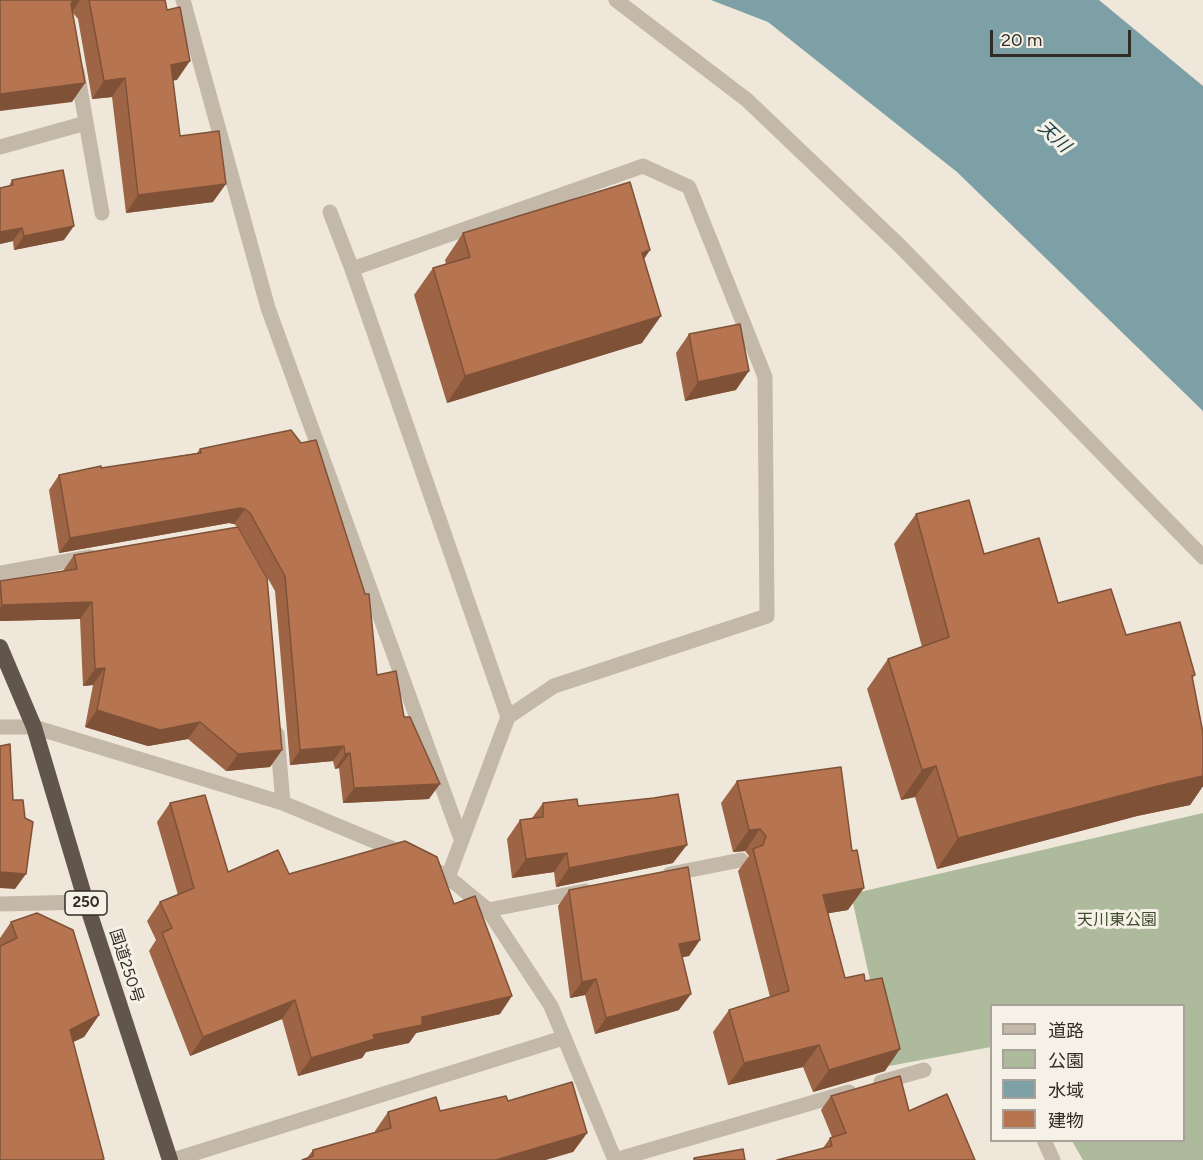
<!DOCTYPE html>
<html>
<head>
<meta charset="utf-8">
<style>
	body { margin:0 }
	#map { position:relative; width:1203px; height:1160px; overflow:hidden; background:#eee7da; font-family:Figtree,"Noto Sans JP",sans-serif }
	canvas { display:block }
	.legend { position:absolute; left:990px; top:1004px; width:195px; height:138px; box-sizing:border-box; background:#f6f1e6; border:2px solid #a8a29a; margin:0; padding:8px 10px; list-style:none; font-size:18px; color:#322c27 }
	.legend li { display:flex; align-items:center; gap:12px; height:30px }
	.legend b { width:30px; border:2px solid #a8a29a }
	.scale { position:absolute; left:990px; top:30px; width:141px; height:27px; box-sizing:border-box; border:3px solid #322c27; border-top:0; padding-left:8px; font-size:18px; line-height:21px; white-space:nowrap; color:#322c27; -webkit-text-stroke:4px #f6f1e6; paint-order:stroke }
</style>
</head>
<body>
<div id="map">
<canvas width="1203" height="1160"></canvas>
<ul class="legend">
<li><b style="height:8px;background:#c4b8a8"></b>道路</li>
<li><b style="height:16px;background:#adbb9c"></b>公園</li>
<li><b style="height:16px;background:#7da0a7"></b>水域</li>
<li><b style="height:16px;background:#b67550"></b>建物</li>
</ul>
<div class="scale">20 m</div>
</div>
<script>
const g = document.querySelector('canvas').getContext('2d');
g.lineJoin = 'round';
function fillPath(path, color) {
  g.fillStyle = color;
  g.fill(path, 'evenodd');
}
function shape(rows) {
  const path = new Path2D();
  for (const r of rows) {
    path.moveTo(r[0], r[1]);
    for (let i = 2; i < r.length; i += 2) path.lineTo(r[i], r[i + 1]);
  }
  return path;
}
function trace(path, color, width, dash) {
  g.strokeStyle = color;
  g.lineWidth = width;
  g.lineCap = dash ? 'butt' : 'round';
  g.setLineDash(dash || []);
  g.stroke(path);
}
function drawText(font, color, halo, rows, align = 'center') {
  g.font = font + ' Figtree,"Noto Sans JP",sans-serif';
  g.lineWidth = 6;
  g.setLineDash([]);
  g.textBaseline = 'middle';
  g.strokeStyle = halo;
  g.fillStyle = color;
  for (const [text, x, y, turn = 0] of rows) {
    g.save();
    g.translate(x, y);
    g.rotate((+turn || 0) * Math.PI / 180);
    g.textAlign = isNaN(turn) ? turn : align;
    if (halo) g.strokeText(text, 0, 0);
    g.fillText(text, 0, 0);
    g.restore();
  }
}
fillPath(shape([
	[1203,813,1203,1160,1083,1160,1072,1141,1184,1140,1184,1006,992,1006,991,1047,889,1066,851,894]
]), '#adbb9c');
fillPath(shape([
	[711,0,1099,0,1203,86,1203,411,957,172,768,22]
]), '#7da0a7');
trace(shape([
	[330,212,352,269,508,717,448,877],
	[352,269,643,166,689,187,765,377,767,616,554,686,508,717]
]), '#c4b8a8', 15);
trace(shape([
	[183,0,268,308,461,839],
	[616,0,747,100,900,246,1203,557],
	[77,71,102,213],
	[0,147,86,123],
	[0,573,90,557],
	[0,727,34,727,283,803,403,853],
	[277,734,283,803],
	[427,866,448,877,488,910,551,1006,615,1160],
	[670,874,741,860],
	[0,904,86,902],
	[488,910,585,891],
	[881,1082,924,1070],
	[1044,1140,1053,1160],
	[173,1160,563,1038],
	[615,1160,849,1092]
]), '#c4b8a8', 15);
trace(shape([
	[0,647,34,727,86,902,170,1160]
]), '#62564c', 16);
fillPath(shape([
	[0,0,165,0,177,80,173,80,180,136,213,202,126,213,112,97,92,99,78,19,73,13,72,102],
	[12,180,64,240,14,250,13,241,0,244,0,188,9,186],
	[463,233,650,250,644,259,642,343,447,403,414,295,433,268,446,264,445,260],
	[689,334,736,390,685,401,676,353],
	[200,449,377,675,404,717,429,799,343,803,339,768,335,769,333,761,290,765,275,591,239,528,234,524,229,523,59,553,49,490,59,475,197,453],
	[916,514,984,554,1058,603,1126,635,1195,675,1192,679,1203,733,1203,786,1190,805,1137,816,937,869,915,797,901,800,867,689,888,659,922,647,894,544],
	[74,555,282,750,270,767,226,771,188,739,148,746,85,727,93,685,83,686,80,619,0,621,0,582,63,571],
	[737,781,848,910,828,913,845,978,885,1071,813,1092,803,1067,728,1085,713,1032,729,1010,770,997,738,871,749,856,745,851,733,852,721,803],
	[170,803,228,872,289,874,454,904,500,1014,416,1033,409,1043,366,1052,362,1058,298,1076,282,1019,190,1056,149,951,156,940,147,921,160,902,178,895,157,822],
	[543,803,578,806,673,863,556,887,554,872,512,878,507,839,520,820,532,818],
	[569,890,700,940,689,956,682,957,679,1010,595,1034,585,995,570,998,558,906],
	[11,922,99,1015,84,1037,73,1042,0,1160,0,938],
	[831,1096,909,1111,975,1160,823,1148,830,1138,832,1137,821,1110],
	[508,1101,587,1133,573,1152,307,1158,313,1150,375,1132,375,1131,388,1112,440,1111]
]), '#9d6545');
fillPath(shape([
	[71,0,80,0,72,12,62,13],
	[190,61,177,80,159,83,171,65],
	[125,78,112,97,92,99,104,81],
	[85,83,72,102,0,111,0,94],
	[226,184,213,202,126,213,138,195],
	[74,226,64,240,14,250,24,236],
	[22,228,13,241,0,244,0,232],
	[650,250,631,277,642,253],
	[661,316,642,343,447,403,465,376],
	[749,371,736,390,685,401,698,382],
	[240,508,245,509,234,524,229,523,59,553,70,538],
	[92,602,80,619,0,621,0,608,2,605],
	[105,668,93,685,83,686,95,669],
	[97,710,200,722,188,739,148,746,85,727],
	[344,746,333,761,290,765,300,750],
	[282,750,270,767,226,771,238,754],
	[350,753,339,768,335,769,345,754],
	[936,766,915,797,901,800,922,770],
	[1203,776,1203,786,1190,805,1137,816,937,869,958,838,1158,786],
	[440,784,429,799,343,803,354,788],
	[760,829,745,851,733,852,749,830],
	[687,845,673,863,556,887,569,868],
	[567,853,554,872,512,878,526,859],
	[0,872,26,874,15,889,0,888],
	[864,888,848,910,807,917,823,895],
	[700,940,689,956,667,960,679,944],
	[596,979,585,995,570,998,582,982],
	[691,994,679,1010,595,1034,606,1018],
	[512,996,500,1014,416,1033,409,1043,366,1052,362,1058,298,1076,311,1058,373,1035,422,1017],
	[295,1000,282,1019,190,1056,203,1037],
	[99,1015,84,1037,54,1051,70,1030],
	[819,1045,803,1067,728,1085,744,1063],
	[900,1049,885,1071,813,1092,829,1070],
	[587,1133,573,1152,546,1160,496,1160]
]), '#7f5238');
const building = shape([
	[0,0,73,0,71,4,85,83,0,94,0,0],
	[89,0,165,0,167,10,180,7,190,61,171,65,180,136,219,131,226,184,138,195,125,78,104,81,89,0],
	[63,170,74,226,24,236,22,228,0,232,0,188,13,185,12,180,63,170],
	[630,182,650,250,642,253,661,316,465,376,433,268,470,257,463,233,630,182],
	[740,324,749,371,698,382,689,334,740,324],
	[291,430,301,443,316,440,365,594,369,594,377,675,396,671,404,717,410,717,440,784,354,788,350,753,345,754,344,746,300,750,285,576,250,513,245,509,240,508,70,538,59,475,101,466,101,468,201,453,200,449,291,430],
	[969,500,984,554,1039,538,1058,603,1111,589,1126,635,1180,622,1195,675,1192,676,1203,733,1203,776,1158,786,958,838,936,766,922,770,888,659,949,637,916,514,969,500],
	[238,527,267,578,282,750,238,754,200,722,160,730,97,710,105,668,95,669,92,602,2,605,0,581,77,569,74,555,238,527],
	[10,744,13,800,23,800,25,818,33,822,26,874,0,872,0,746,10,744],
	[841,767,852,851,857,850,864,888,823,895,845,978,864,974,865,981,882,978,900,1049,829,1070,819,1045,744,1063,729,1010,789,991,753,849,763,845,766,836,760,829,749,830,737,781,841,767],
	[678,794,687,845,569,868,567,853,526,859,520,820,543,817,543,803,577,799,578,806,654,798,678,794],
	[205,795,228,872,278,850,289,874,405,841,437,857,454,904,475,896,512,996,422,1017,422,1025,373,1035,375,1039,311,1058,295,1000,203,1037,162,933,172,928,160,902,194,888,170,803,205,795],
	[688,867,700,940,679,944,691,994,606,1018,596,979,582,982,569,890,688,867],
	[37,913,73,930,99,1015,70,1030,104,1159,100,1160,0,1160,0,946,17,938,11,922,37,913],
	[900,1076,909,1111,947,1094,975,1160,777,1160,832,1146,830,1138,846,1133,831,1096,900,1076],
	[572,1082,587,1133,496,1160,302,1160,313,1156,313,1150,391,1128,388,1112,436,1097,440,1111,506,1096,508,1101,572,1082],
	[743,1149,745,1160,694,1160,694,1158,743,1149]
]);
fillPath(building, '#b67550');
trace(building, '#7f5238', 1.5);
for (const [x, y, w] of [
	[86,903,42]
]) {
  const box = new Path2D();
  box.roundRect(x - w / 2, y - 12, w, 24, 4.5);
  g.fillStyle = '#f6f1e6';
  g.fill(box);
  trace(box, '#322c27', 1.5);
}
drawText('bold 15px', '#322c27', null, [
	["250",86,903]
]);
drawText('16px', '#3e4d2e', '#f6f1e6', [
	["天川東公園",1117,920]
]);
drawText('16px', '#322c27', '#f6f1e6', [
	["国道250号",126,966,72]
]);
drawText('italic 18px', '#22464e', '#f6f1e6', [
	["天川",1054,137,43]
]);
</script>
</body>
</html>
